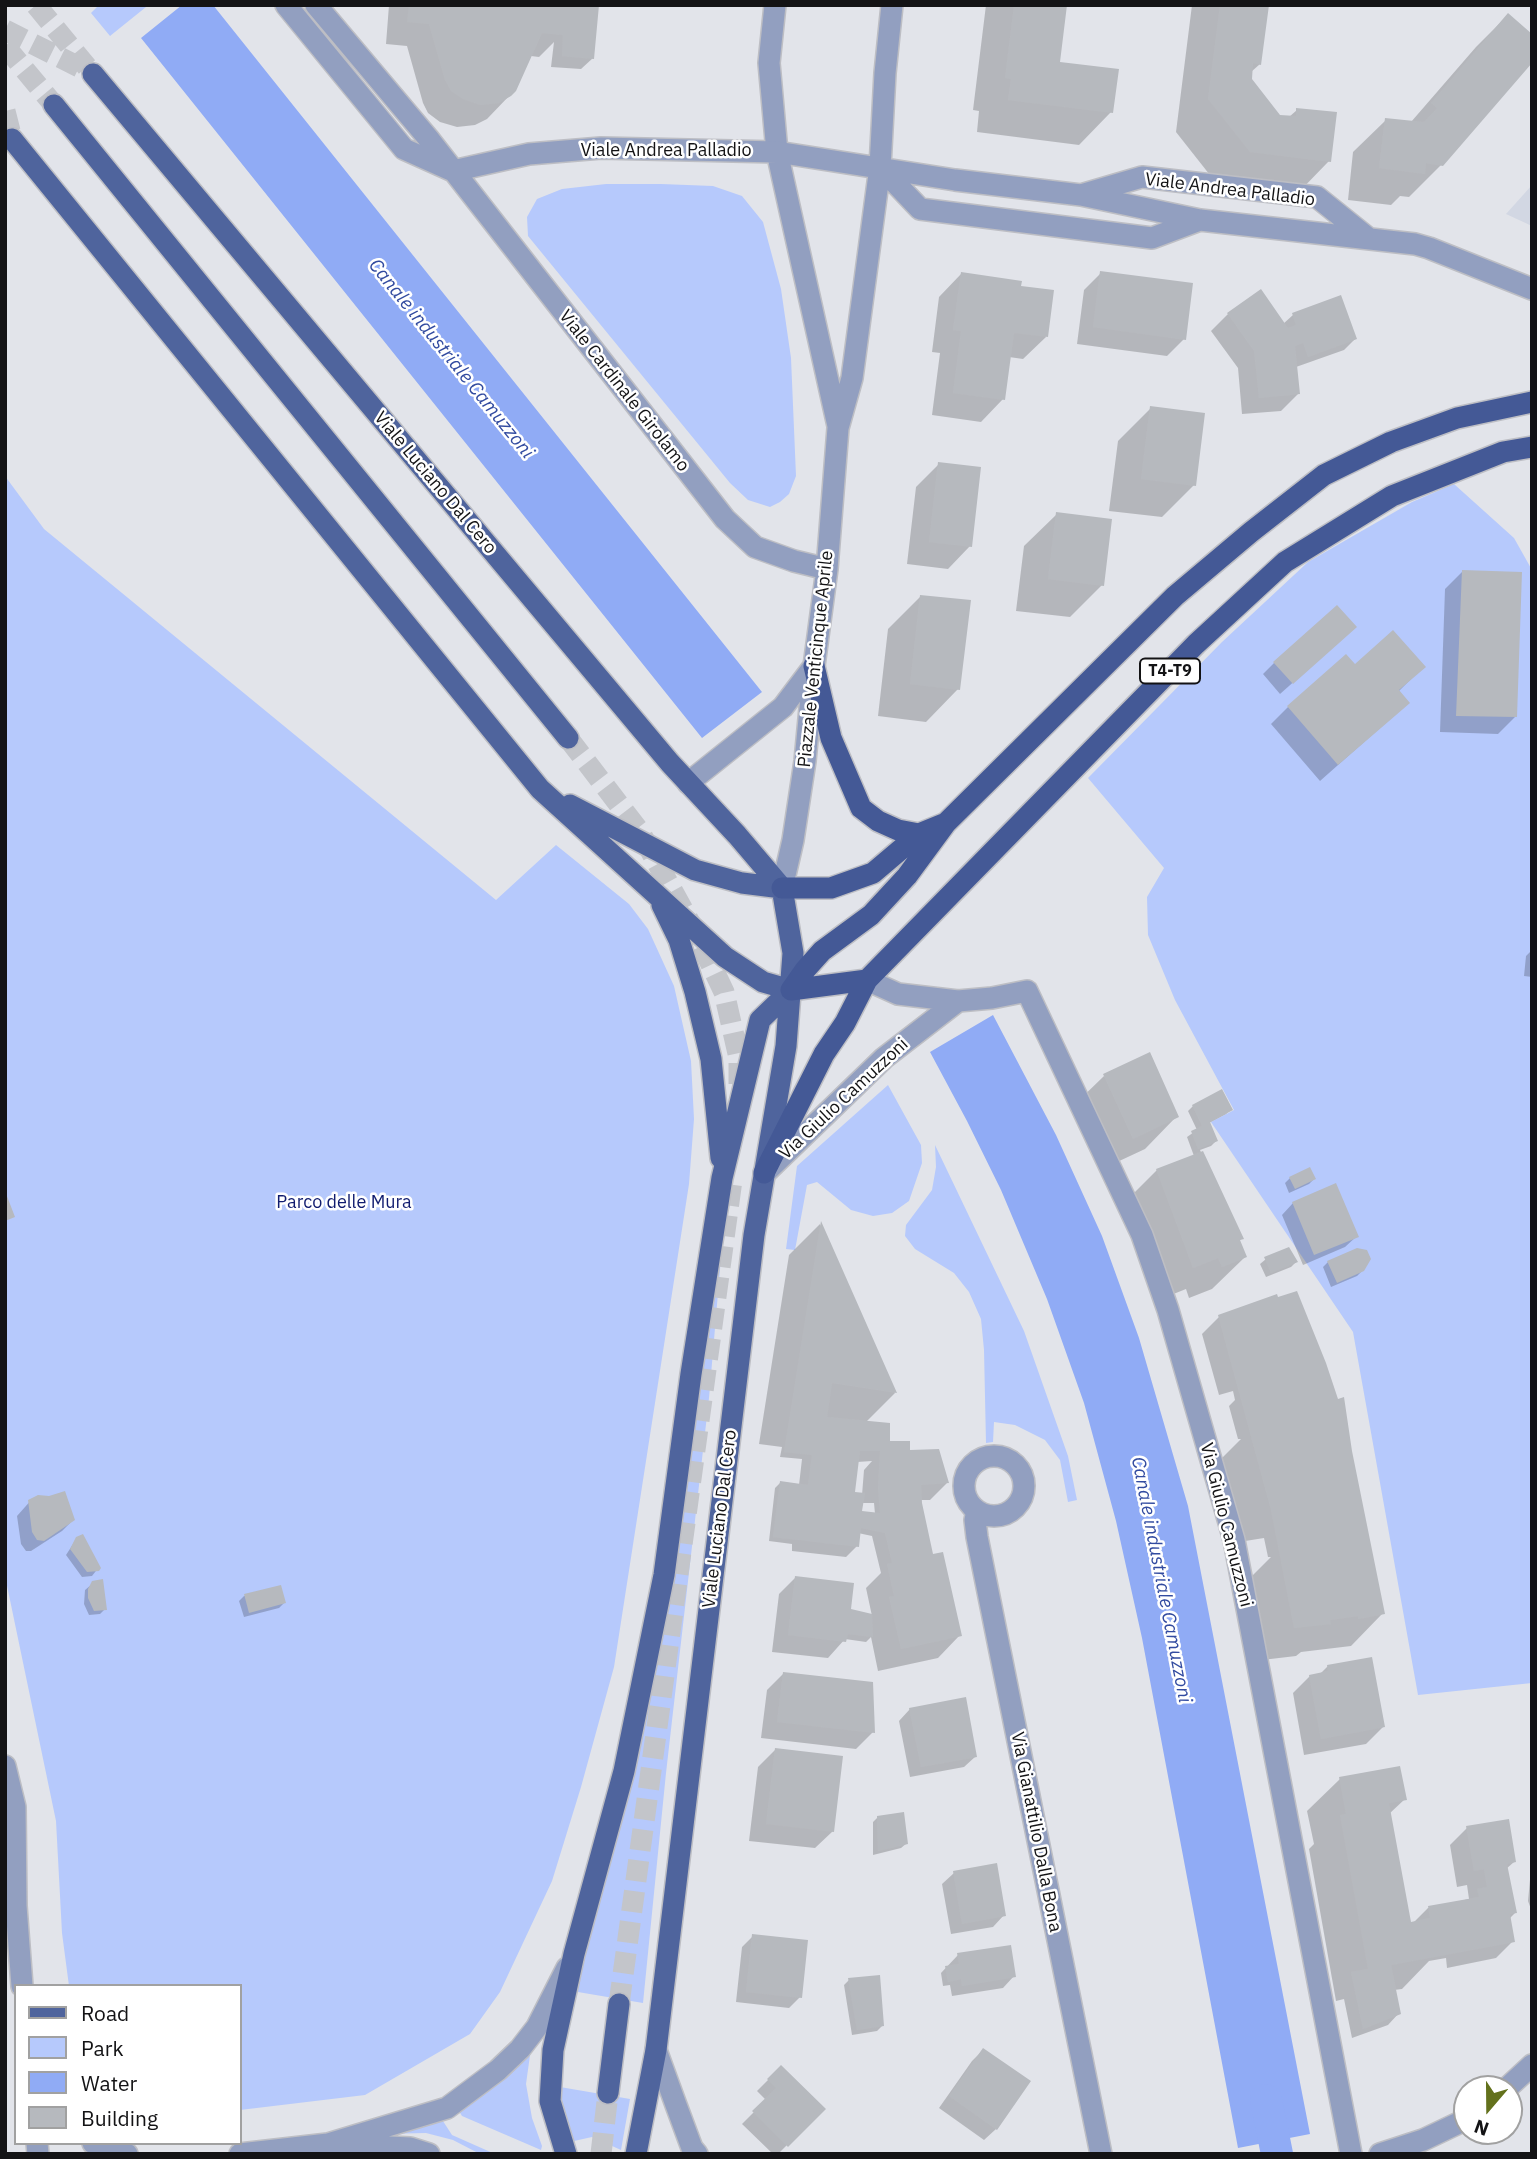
<!DOCTYPE html>
<html>
<head>
<meta charset="utf-8">
<style>
	body { margin:0 }
	#map { position:relative; width:1537px; height:2159px; overflow:hidden; background:#e2e4ea; font-family:"IBM Plex Sans",sans-serif }
	canvas { display:block }
	.frame { position:absolute; inset:0; border:7px solid #131315; pointer-events:none }
	.legend { position:absolute; left:14px; top:1984px; width:228px; height:161px; box-sizing:border-box; background:#fff; border:2px solid #a1a1a1; margin:0; padding:9px 12px; list-style:none; font-size:21px; color:#131315 }
	.legend li { display:flex; align-items:center; gap:14px; height:35px }
	.legend b { width:35px; border:2px solid #a1a1a1 }
	.north { position:absolute; left:1453px; top:2075px; width:70px; height:70px; box-sizing:border-box; background:#fff; border:2px solid #a1a1a1; border-radius:50%; rotate:200deg; font-size:19px; font-weight:700; line-height:28px; text-align:center; color:#131315 }
	.north::after { content:''; display:block; margin:auto; width:24px; height:32px; background:#63711c; clip-path:polygon(50% 0,100% 100%,50% 72%,0 100%) }
</style>
</head>
<body>
<div id="map">
<canvas width="1537" height="2159"></canvas>
<div class="frame"></div>
<ul class="legend">
<li><b style="height:9px;background:#4f649d"></b>Road</li>
<li><b style="height:19px;background:#b6c9fc"></b>Park</li>
<li><b style="height:19px;background:#90abf5"></b>Water</li>
<li><b style="height:19px;background:#b6b9be"></b>Building</li>
</ul>
<div class="north">N</div>
</div>
<script>
const g = document.querySelector('canvas').getContext('2d');
g.lineJoin = 'round';
function fillPath(path, color) {
  g.fillStyle = color;
  g.fill(path, 'evenodd');
}
function shape(rows) {
  const path = new Path2D();
  for (const r of rows) {
    if (r.length === 3) {
      path.moveTo(r[0] + r[2], r[1]);
      path.arc(r[0], r[1], r[2], 0, 2 * Math.PI);
      continue;
    }
    path.moveTo(r[0], r[1]);
    for (let i = 2; i < r.length; i += 2) path.lineTo(r[i], r[i + 1]);
  }
  return path;
}
function trace(path, color, width, dash) {
  g.strokeStyle = color;
  g.lineWidth = width;
  g.lineCap = dash ? 'butt' : 'round';
  g.setLineDash(dash || []);
  g.stroke(path);
}
function drawText(font, color, halo, rows, align = 'center') {
  g.font = font + ' "IBM Plex Sans",sans-serif';
  g.lineWidth = 5;
  g.setLineDash([]);
  g.textBaseline = 'middle';
  g.strokeStyle = halo;
  g.fillStyle = color;
  for (const [text, x, y, turn = 0] of rows) {
    g.save();
    g.translate(x, y);
    g.rotate((+turn || 0) * Math.PI / 180);
    g.textAlign = isNaN(turn) ? turn : align;
    if (halo) g.strokeText(text, 0, 0);
    g.fillText(text, 0, 0);
    g.restore();
  }
}
fillPath(shape([
	[1532,185,1532,226,1506,214]
]), '#d2d7e3');
fillPath(shape([
	[99,5,145,5,146,7,110,36,91,13],
	[606,184,661,184,713,186,742,196,763,222,781,289,791,358,796,476,789,494,780,502,770,507,748,500,730,483,528,236,527,217,537,199,562,189],
	[5,476,44,529,496,900,556,845,629,904,648,929,674,986,691,1061,694,1119,689,1184,614,1667,581,1787,552,1881,500,1992,470,2034,365,2095,240,2110,240,1986,69,1986,62,1933,56,1821,5,1576],
	[1454,484,1514,538,1532,570,1532,1683,1418,1695,1353,1332,1211,1122,1234,1110,1175,1000,1148,935,1147,897,1164,868,1088,778,1222,642,1308,562,1412,502],
	[888,1085,921,1145,922,1163,909,1201,892,1213,873,1216,851,1210,817,1182,807,1185,795,1250,786,1249,797,1166],
	[935,1145,1024,1331,1068,1456,1077,1500,1068,1502,1060,1460,1045,1440,1015,1425,994,1422,993,1442,986,1443,984,1350,981,1319,969,1292,954,1273,915,1249,905,1236,906,1225,932,1190,936,1167],
	[724,1223,709,1398,666,1773,643,2003,572,1991,592,1929,637,1753,662,1635],
	[532,2041,526,2084,532,2118,542,2146,541,2150,462,2116,457,2108],
	[560,2087,630,2099,621,2150,592,2137,574,2141,560,2100],
	[441,2118,452,2135,495,2154,480,2154,453,2140,426,2133,383,2134]
]), '#b6c9fc');
fillPath(shape([
	[182,5,213,5,762,692,702,738,141,38],
	[993,1015,1056,1135,1102,1236,1139,1338,1188,1506,1310,2134,1238,2148,1142,1638,1116,1521,1084,1403,1047,1299,1001,1190,967,1121,930,1052]
]), '#90abf5');
fillPath(shape([
	[389,5,597,5,593,58,581,69,551,67,554,42,539,57,531,56,510,95,487,119,475,125,457,127,440,122,428,113,423,103,407,46,386,44],
	[986,5,1066,5,1058,63,1111,112,1079,145,977,132,979,111,973,110],
	[1192,5,1267,5,1260,64,1251,72,1251,79,1279,117,1289,117,1297,110,1329,161,1297,194,1217,184,1176,132],
	[1508,15,1442,164,1409,197,1400,196,1391,205,1348,200,1353,152,1386,120,1411,122,1476,47],
	[1101,273,1184,339,1167,356,1077,344,1084,290],
	[961,274,1019,288,1046,337,1023,359,1009,357,1003,399,981,422,932,415,940,353,932,352,939,297],
	[1228,314,1283,324,1293,315,1355,339,1344,350,1296,367,1298,394,1281,411,1242,414,1238,368,1211,331],
	[1151,408,1194,485,1162,517,1109,511,1118,441],
	[939,464,970,546,948,569,907,564,916,487],
	[1057,514,1102,585,1070,617,1016,611,1024,546],
	[1462,572,1515,717,1498,734,1440,732,1445,589],
	[921,596,958,689,926,722,878,716,888,629],
	[1343,638,1280,694,1263,674,1274,663],
	[1355,666,1423,667,1398,692,1408,703,1320,781,1271,724,1288,707],
	[1532,950,1532,977,1524,976,1526,956],
	[1104,1076,1177,1116,1145,1149,1100,1170,1071,1108],
	[1193,1106,1231,1109,1226,1114,1209,1123,1216,1141,1211,1146,1200,1150,1242,1238,1239,1241,1245,1257,1212,1289,1189,1298,1186,1289,1161,1299,1124,1203,1157,1170,1194,1156,1187,1137,1197,1130,1188,1111],
	[1290,1178,1314,1179,1309,1184,1289,1193,1285,1183],
	[1293,1203,1357,1236,1345,1247,1303,1265,1282,1215],
	[820,1224,895,1393,865,1423,888,1443,909,1449,947,1483,930,1500,920,1500,932,1556,960,1635,938,1658,878,1671,871,1637,866,1642,845,1639,828,1658,772,1652,779,1594,796,1577,848,1614,872,1616,866,1588,881,1573,872,1536,858,1533,857,1546,846,1557,792,1551,792,1544,769,1541,775,1488,780,1483,799,1485,802,1459,780,1457,782,1447,759,1444,789,1255],
	[872,1461,864,1470,862,1495,853,1494,857,1462],
	[862,1503,874,1503,875,1514,861,1513],
	[1266,1259,1296,1262,1291,1267,1266,1277,1260,1264],
	[1328,1262,1363,1270,1357,1276,1331,1287,1323,1267],
	[1219,1317,1351,1451,1383,1613,1351,1646,1301,1652,1296,1656,1262,1660,1247,1581,1271,1557,1268,1557,1264,1538,1239,1542,1218,1462,1241,1439,1238,1439,1229,1406,1235,1400,1233,1391,1219,1395,1202,1334],
	[33,1498,73,1520,62,1531,31,1551,26,1551,21,1544,17,1516],
	[77,1538,99,1567,92,1576,82,1577,66,1555],
	[91,1585,105,1609,100,1614,89,1615,84,1604,85,1590],
	[280,1587,284,1603,279,1608,244,1617,239,1601,244,1596],
	[1328,1666,1383,1727,1366,1744,1304,1755,1293,1693,1310,1676,1320,1674],
	[784,1673,873,1732,856,1749,761,1738,767,1690],
	[910,1709,976,1756,964,1767,910,1777,899,1721],
	[775,1750,833,1831,815,1848,749,1841,758,1767],
	[1340,1779,1405,1799,1389,1814,1409,1924,1413,1923,1428,1908,1469,1899,1467,1885,1457,1887,1450,1845,1467,1828,1514,1862,1506,1869,1516,1912,1509,1919,1513,1941,1496,1958,1447,1968,1446,1958,1429,1961,1402,1989,1394,1990,1399,2013,1388,2025,1352,2038,1344,1999,1336,2001,1309,1849,1314,1844,1307,1811],
	[878,1817,907,1843,901,1848,873,1855,873,1822],
	[1532,1858,1532,1912,1528,1901],
	[954,1873,1004,1915,993,1927,951,1934,942,1884],
	[753,1936,800,1997,789,2008,736,2002,742,1947],
	[958,1955,1014,1976,1003,1988,952,1996,950,1985,943,1986,941,1973],
	[849,1980,882,2026,877,2031,852,2035,844,1985],
	[983,2050,996,2129,984,2140,939,2108,972,2061],
	[781,2067,823,2109,778,2154,773,2154,742,2124,766,2100,757,2091]
]), '#0003');
trace(shape([
	[1266,2100,1277,2154]
]), '#90abf5', 32);
fillPath(shape([
	[409,5,599,5,594,59,562,56,563,35,542,33,516,91,511,96,499,103,480,105,463,99,451,91,445,80,429,24,407,22],
	[1014,5,1067,5,1060,62,1119,69,1113,113,1008,100,1011,79,1005,78],
	[1220,5,1269,5,1261,65,1253,63,1252,79,1280,115,1296,116,1296,108,1337,112,1331,162,1250,152,1208,99],
	[1508,13,1532,34,1532,63,1443,166,1426,163,1425,174,1379,168,1385,118,1424,122,1437,108,1431,103],
	[1100,271,1193,283,1186,340,1093,327],
	[961,272,1022,281,1021,286,1054,290,1048,337,1014,333,1005,400,953,393,961,331,953,330],
	[1261,289,1288,328,1296,325,1292,313,1341,295,1357,339,1308,357,1303,343,1295,346,1300,394,1259,398,1254,351,1227,313],
	[1150,406,1205,413,1196,486,1141,479],
	[938,462,981,467,972,547,929,542],
	[1056,512,1112,519,1104,586,1048,579],
	[1462,570,1522,572,1517,717,1456,716],
	[920,595,971,600,960,690,910,684],
	[1337,605,1357,627,1293,684,1273,662],
	[1393,630,1426,667,1399,690,1410,703,1338,765,1287,706,1346,654,1355,664],
	[1150,1052,1179,1117,1133,1139,1103,1074],
	[1222,1089,1233,1110,1210,1122,1218,1141,1198,1149,1191,1131,1202,1126,1192,1105],
	[1203,1151,1244,1239,1240,1240,1247,1257,1222,1267,1218,1258,1193,1268,1156,1169],
	[1310,1167,1316,1179,1295,1189,1289,1177],
	[1336,1183,1359,1237,1314,1255,1292,1202],
	[5,1191,15,1217,5,1221],
	[821,1221,897,1393,832,1383,827,1417,890,1423,890,1441,910,1441,910,1450,939,1449,949,1483,921,1485,922,1503,933,1554,943,1552,962,1636,901,1649,889,1597,894,1596,887,1564,892,1563,885,1533,861,1528,859,1547,773,1537,780,1481,808,1485,812,1455,784,1452],
	[860,1451,880,1451,878,1487,880,1513,862,1511,865,1493,855,1492],
	[1289,1247,1298,1262,1271,1273,1264,1257],
	[1357,1248,1367,1250,1371,1259,1364,1271,1337,1283,1327,1261],
	[1297,1291,1326,1363,1338,1399,1344,1397,1352,1451,1385,1614,1358,1619,1358,1616,1330,1620,1331,1624,1294,1628,1271,1510,1218,1315,1277,1294,1278,1297],
	[65,1491,75,1520,44,1541,37,1540,32,1532,28,1500,38,1495,49,1496],
	[83,1534,101,1568,99,1571,87,1572,70,1549,76,1537],
	[795,1576,854,1583,851,1609,872,1614,873,1637,848,1634,846,1642,788,1635],
	[103,1579,107,1610,94,1611,88,1598,88,1589,92,1581],
	[281,1585,286,1603,249,1613,244,1594],
	[1372,1657,1385,1727,1321,1739,1309,1675,1328,1671,1327,1665],
	[783,1672,873,1682,875,1733,777,1722],
	[966,1697,977,1757,921,1767,909,1708],
	[775,1748,843,1756,834,1832,766,1824],
	[1400,1766,1407,1800,1389,1803,1411,1922,1430,1918,1428,1906,1479,1897,1477,1889,1487,1887,1484,1869,1474,1871,1466,1826,1509,1819,1516,1862,1507,1864,1517,1913,1510,1914,1515,1942,1391,1965,1401,2014,1363,2029,1351,1972,1368,1969,1340,1815,1346,1814,1339,1777],
	[904,1812,908,1844,878,1851,877,1816],
	[997,1863,1006,1916,962,1924,953,1871],
	[752,1934,808,1940,802,1998,746,1992],
	[1011,1945,1016,1977,962,1986,961,1979,948,1982,945,1966,959,1964,957,1953],
	[880,1975,884,2026,857,2030,848,1978],
	[983,2048,1031,2081,997,2130,949,2096],
	[781,2065,826,2109,788,2147,752,2111,776,2088,767,2079]
]), '#b6b9be');
trace(shape([
	[36,5,87,67],
	[5,30,93,74],
	[5,46,54,105],
	[5,111,12,139],
	[568,738,640,832,698,937,724,992,739,1058,739,1093],
	[619,2004,732,1180],
	[601,2154,608,2093]
]), '#c3c5ca', 21, [21, 10]);
const minor = shape([
	[775,5,769,63,777,152],
	[867,980,898,994,958,1001,992,998,1027,991,1142,1235,1168,1310,1234,1540,1351,2154],
	[768,1170,884,1058,958,1001],
	[994,1486,30],
	[977,1511,975,1520,977,1537,1101,2154]
]);
const tertiary = shape([
	[286,5,404,149,453,171,529,154,601,148,777,152,955,180,1081,195,1200,220,1415,244,1429,248,1532,289],
	[316,5,428,138,725,519,755,547,794,561,827,569],
	[777,152,838,426],
	[880,167,920,209,1152,238,1200,220],
	[1084,194,1142,177,1317,197,1368,238],
	[688,783,783,707,814,666],
	[782,888,793,840,805,761,814,666,827,569,838,428,852,378,880,167,885,73,892,5],
	[5,1766,15,1807,16,1906,22,1986],
	[656,2050,676,2105,692,2148,697,2154],
	[1506,2089,1532,2065],
	[37,2143,38,2154],
	[93,2143,127,2154],
	[328,2144,447,2108,498,2070,520,2049,537,2027,567,1968],
	[240,2154,328,2144,410,2148,429,2154],
	[1380,2154,1423,2140,1467,2119]
]);
const primary = shape([
	[93,74,670,763,737,835,782,888,793,953,786,1046,754,1235,656,2050,636,2154],
	[54,105,568,738],
	[12,139,540,789,725,957,763,982,791,990],
	[570,805,695,870,742,883,782,888],
	[662,905,679,940,695,992,711,1059,721,1158],
	[608,2093,619,2004],
	[566,2154,550,2101,553,2050,574,1954,624,1771,664,1575,691,1374,722,1178,760,1020,791,990]
]);
const trunk = shape([
	[814,666,831,738,861,808,878,821,898,830,919,834],
	[782,888,831,888,873,873,919,834,946,823,1175,596,1251,532,1324,475,1391,442,1457,418,1532,402],
	[791,990,805,970,822,951,871,915,907,876,946,823],
	[791,990,867,980],
	[764,1173,824,1054,845,1023,867,980,1196,644,1285,562,1392,496,1503,452,1532,447]
]);
trace(minor, '#bdbec4', 24);
trace(tertiary, '#bdbec4', 24);
trace(primary, '#bdbec4', 24);
trace(trunk, '#bdbec4', 24);
trace(minor, '#929fc0', 21);
trace(tertiary, '#929fc0', 21);
trace(primary, '#4f649d', 21);
trace(trunk, '#445996', 21);
for (const [x, y, w] of [
	[1170,671,60]
]) {
  const box = new Path2D();
  box.roundRect(x - w / 2, y - 12.5, w, 25, 5);
  g.fillStyle = '#fff';
  g.fill(box);
  trace(box, '#131315', 2);
}
drawText('bold 16px', '#131315', null, [
	["T4-T9",1170,671]
]);
drawText('18px', '#131315', '#fff', [
	["Viale Andrea Palladio",666,151],
	["Viale Andrea Palladio",1230,190,7],
	["Viale Cardinale Girolamo",624,391,52],
	["Viale Luciano Dal Cero",435,483,50],
	["Piazzale Venticinque Aprile",816,659,-84],
	["Via Giulio Camuzzoni",844,1099,-43],
	["Viale Luciano Dal Cero",720,1519,-83],
	["Via Giulio Camuzzoni",1226,1525,76],
	["Via Gianattilio Dalla Bona",1036,1832,79]
]);
drawText('18px', '#101c6f', '#fff', [
	["Parco delle Mura",344,1203]
]);
drawText('italic 19px', '#324ba0', '#fff', [
	["Canale industriale Camuzzoni",451,359,51],
	["Canale industriale Camuzzoni",1161,1580,79]
]);
</script>
</body>
</html>
